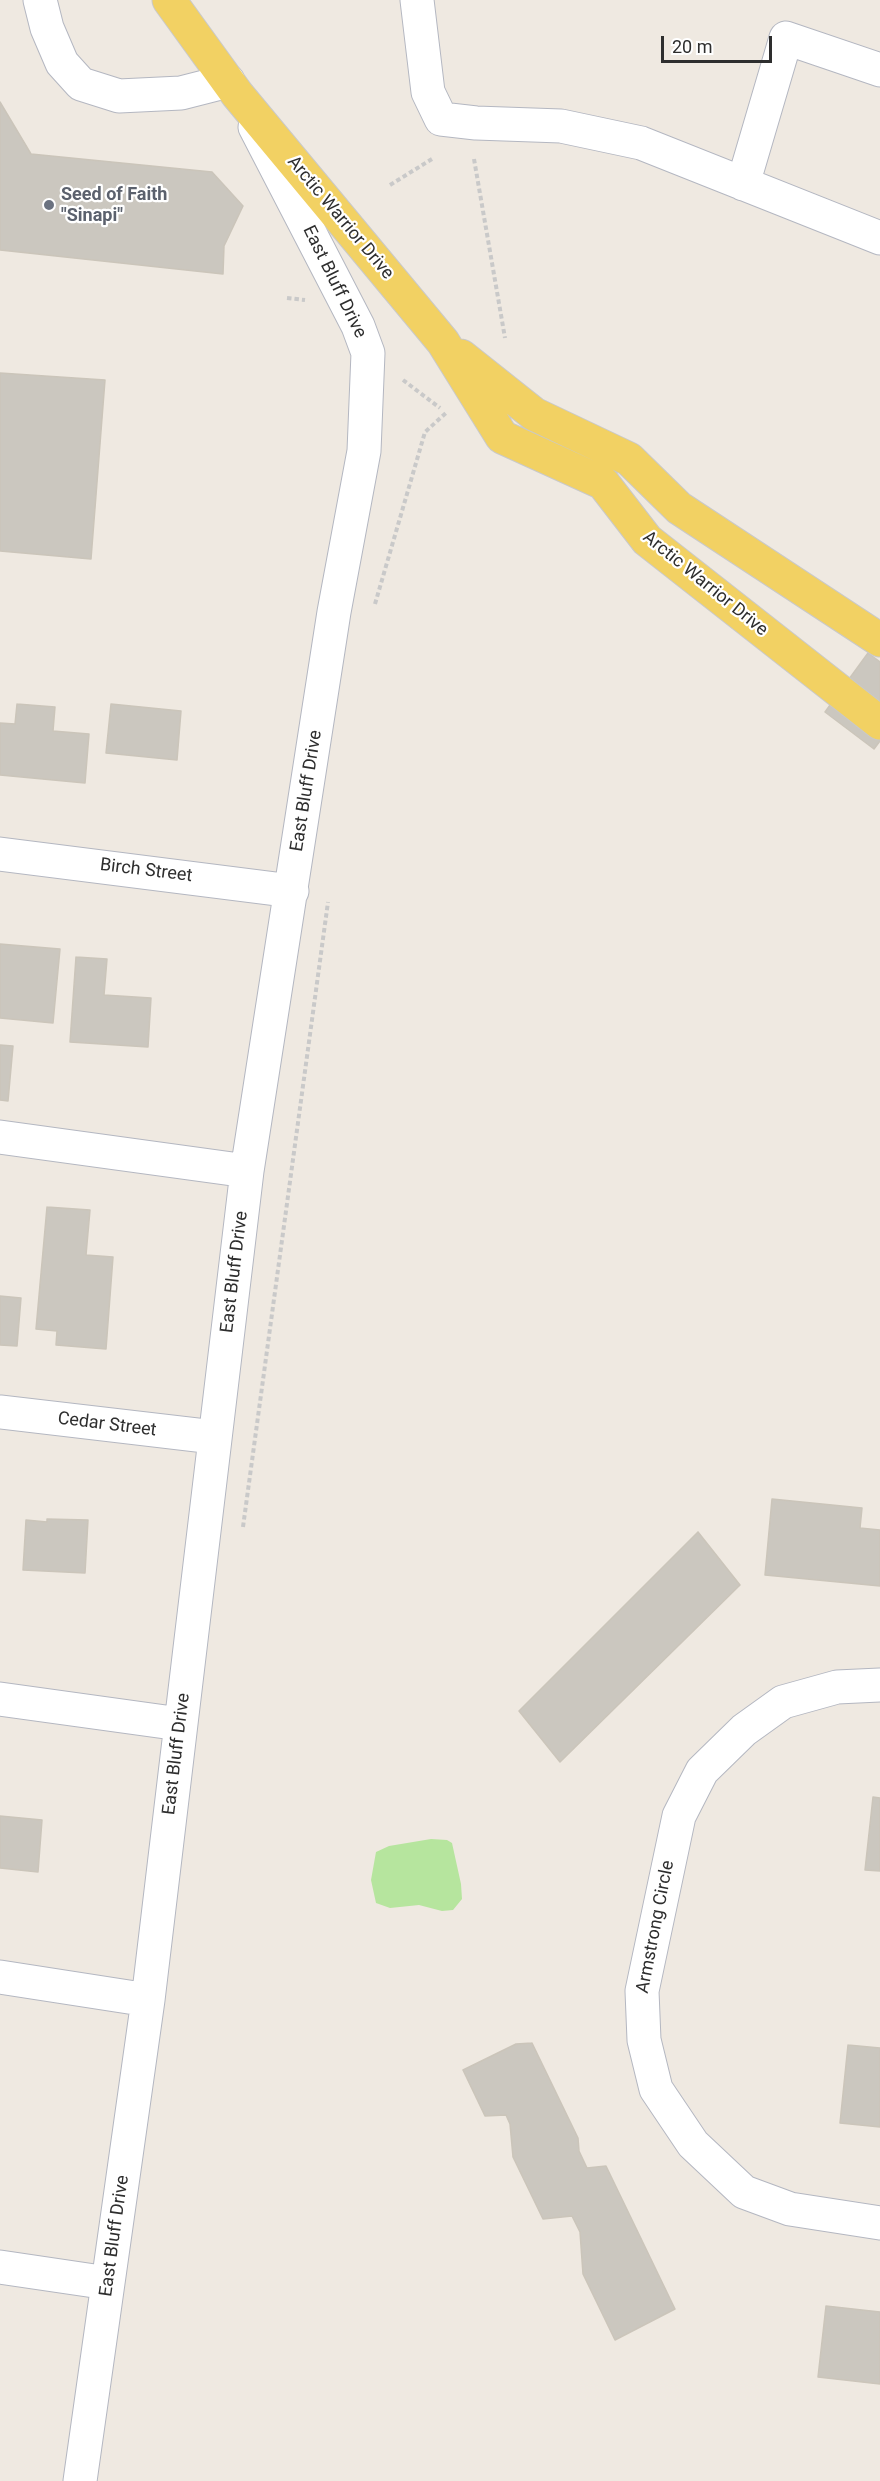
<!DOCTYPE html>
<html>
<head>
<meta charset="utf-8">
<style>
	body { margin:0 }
	#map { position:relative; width:880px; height:2481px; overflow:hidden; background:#efe9e1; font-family:Roboto,sans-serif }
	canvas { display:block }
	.scale { position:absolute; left:661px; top:36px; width:111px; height:27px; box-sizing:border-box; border:3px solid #2e2e2e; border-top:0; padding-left:8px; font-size:18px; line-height:21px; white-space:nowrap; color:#2e2e2e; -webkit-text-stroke:4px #fff; paint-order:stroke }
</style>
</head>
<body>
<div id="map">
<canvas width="880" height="2481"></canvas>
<div class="scale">20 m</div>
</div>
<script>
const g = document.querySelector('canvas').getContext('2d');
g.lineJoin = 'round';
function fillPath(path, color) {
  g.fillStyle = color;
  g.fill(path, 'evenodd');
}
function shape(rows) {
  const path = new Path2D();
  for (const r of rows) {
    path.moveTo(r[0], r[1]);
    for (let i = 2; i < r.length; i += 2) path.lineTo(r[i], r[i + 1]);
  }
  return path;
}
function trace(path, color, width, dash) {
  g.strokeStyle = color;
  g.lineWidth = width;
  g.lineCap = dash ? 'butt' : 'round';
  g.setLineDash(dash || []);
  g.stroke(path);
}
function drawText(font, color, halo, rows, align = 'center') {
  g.font = font + ' Roboto,sans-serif';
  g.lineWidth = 4.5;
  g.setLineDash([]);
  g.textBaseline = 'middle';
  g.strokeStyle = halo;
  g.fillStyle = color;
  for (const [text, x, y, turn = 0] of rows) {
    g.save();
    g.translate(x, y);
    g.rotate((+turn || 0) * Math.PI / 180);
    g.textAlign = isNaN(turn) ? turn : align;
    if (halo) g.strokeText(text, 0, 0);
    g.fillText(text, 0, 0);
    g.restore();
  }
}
fillPath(shape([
	[431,1839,447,1840,452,1843,461,1884,462,1899,453,1910,442,1911,419,1905,390,1908,376,1903,371,1880,376,1852,389,1846]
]), '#b6e59e');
const building = shape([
	[0,102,31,154,212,172,243,206,224,246,223,274,0,250,0,102],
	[0,373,105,380,91,559,0,551,0,373],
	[868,653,880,662,880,741,874,749,825,712,868,653],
	[17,704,55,707,53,731,89,734,85,783,0,775,0,723,15,724,17,704],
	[111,704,181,711,177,760,106,753,111,704],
	[0,944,60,949,53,1023,0,1018,0,944],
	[76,957,107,959,104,995,151,998,148,1047,70,1042,76,957],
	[0,1045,13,1046,8,1101,0,1100,0,1045],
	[47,1207,90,1210,86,1255,113,1257,106,1349,56,1345,57,1331,36,1329,47,1207],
	[0,1296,21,1298,17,1346,0,1345,0,1296],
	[772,1499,862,1508,860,1528,880,1530,880,1586,765,1575,772,1499],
	[47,1519,88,1520,85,1573,23,1570,26,1520,47,1522,47,1519],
	[698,1532,740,1585,560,1762,519,1711,698,1532],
	[873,1797,880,1798,880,1871,865,1870,873,1797],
	[0,1816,42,1820,38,1872,0,1868,0,1816],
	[532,2043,578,2138,579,2151,587,2168,606,2166,675,2309,615,2340,583,2274,580,2232,572,2216,543,2219,513,2157,510,2124,506,2115,485,2116,463,2070,516,2044,532,2043],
	[848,2045,880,2048,880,2127,840,2123,848,2045],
	[826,2306,880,2312,880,2384,818,2377,826,2306]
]);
fillPath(building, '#cbc7bf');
trace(building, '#cbc5ba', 1.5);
const minor = shape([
	[40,0,47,28,62,63,81,84,119,96,181,93,228,81],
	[417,0,428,92,441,119,476,123,561,126,641,143,880,238],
	[743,184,786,38,880,70],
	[0,854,292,891],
	[0,1137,247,1171],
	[0,1412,214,1437],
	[880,1685,837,1687,783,1702,744,1730,702,1771,679,1816,642,1991,644,2040,656,2089,693,2144,744,2192,790,2209,880,2223],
	[0,1699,180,1724],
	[0,1977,148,2000],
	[0,2267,108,2283],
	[80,2481,148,2000,247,1171,334,612,364,451,368,353,358,326,255,127]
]);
const major = shape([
	[169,0,237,94,443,342,502,437,603,483,647,540,880,723],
	[461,356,534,414,629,459,679,508,880,640]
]);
trace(minor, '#b4b7c1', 35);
trace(major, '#c9c9c9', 35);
trace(shape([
	[474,159,505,338],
	[390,185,432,159],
	[287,298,305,300],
	[403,380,440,408],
	[375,604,425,432,446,413],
	[243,1527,328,902]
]), '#c9c9c9', 4, [4.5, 3]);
trace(minor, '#fff', 33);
trace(major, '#f2d163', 33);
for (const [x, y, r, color] of [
	[49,205,6,"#6b7280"]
]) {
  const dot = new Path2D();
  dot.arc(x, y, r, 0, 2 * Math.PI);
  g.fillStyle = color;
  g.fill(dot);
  trace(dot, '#fff', 2);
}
drawText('bold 18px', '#5b616d', '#fff', [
	["Seed of Faith",61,195],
	["\"Sinapi\"",61,216]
], 'left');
drawText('18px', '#2e2e2e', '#fff', [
	["Arctic Warrior Drive",340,218,50],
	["East Bluff Drive",334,282,64],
	["Arctic Warrior Drive",705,584,39],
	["East Bluff Drive",307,791,-81],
	["Birch Street",146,871,7],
	["East Bluff Drive",235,1272,-83],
	["Cedar Street",107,1425,7],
	["East Bluff Drive",177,1754,-83],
	["Armstrong Circle",656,1927,-79],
	["East Bluff Drive",115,2236,-82]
]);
</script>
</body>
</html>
